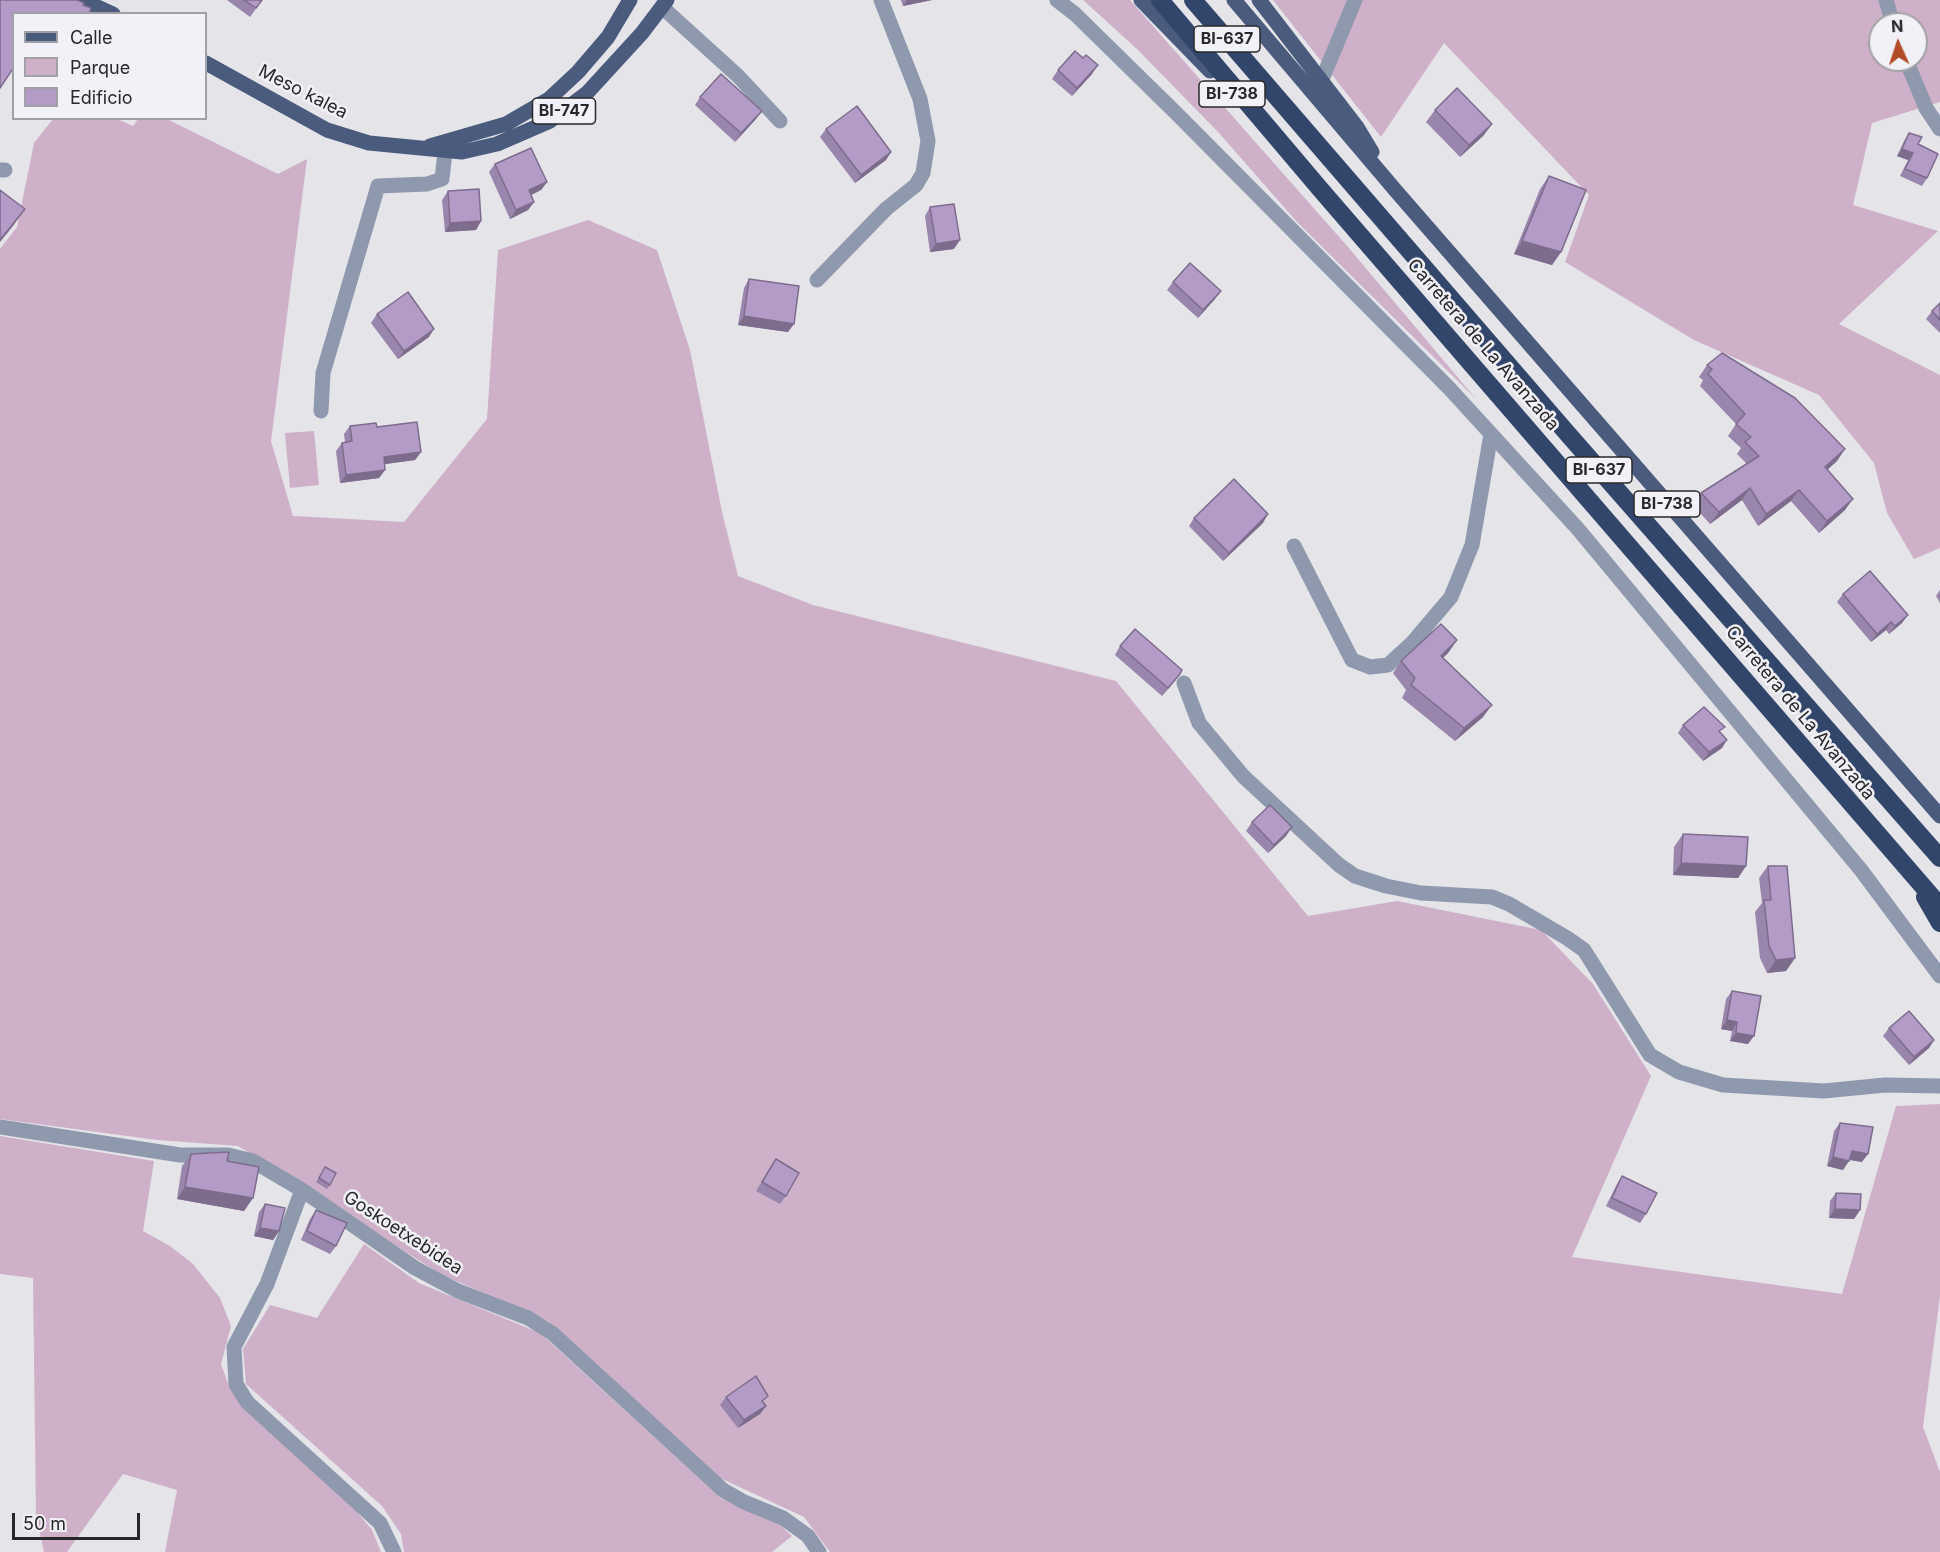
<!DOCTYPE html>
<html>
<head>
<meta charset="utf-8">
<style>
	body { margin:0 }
	#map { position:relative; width:1940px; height:1552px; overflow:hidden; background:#e4e4e9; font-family:Inter,sans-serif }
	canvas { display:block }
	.legend { position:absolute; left:12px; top:12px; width:195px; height:108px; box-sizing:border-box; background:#f1f1f7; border:2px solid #a1a1a5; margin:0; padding:8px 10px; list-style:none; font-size:18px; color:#28282a }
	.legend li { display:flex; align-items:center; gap:12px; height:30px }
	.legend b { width:30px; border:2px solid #a1a1a5 }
	.north { position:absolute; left:1868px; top:12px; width:60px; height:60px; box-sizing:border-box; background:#f1f1f7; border:2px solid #a1a1a5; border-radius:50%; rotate:357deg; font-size:16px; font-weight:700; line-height:24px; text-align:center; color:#28282a }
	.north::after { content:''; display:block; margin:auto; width:21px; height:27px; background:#b24b28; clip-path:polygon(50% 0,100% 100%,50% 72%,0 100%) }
	.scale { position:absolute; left:12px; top:1513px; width:128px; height:27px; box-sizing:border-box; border:3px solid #28282a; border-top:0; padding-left:8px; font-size:18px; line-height:21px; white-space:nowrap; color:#28282a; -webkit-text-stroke:4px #f1f1f7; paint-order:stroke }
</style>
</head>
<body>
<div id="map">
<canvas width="1940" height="1552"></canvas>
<ul class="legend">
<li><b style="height:8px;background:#4a5b7d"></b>Calle</li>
<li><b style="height:16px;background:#ceb1c9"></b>Parque</li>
<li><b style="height:16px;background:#b39bc8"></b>Edificio</li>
</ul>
<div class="north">N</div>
<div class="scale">50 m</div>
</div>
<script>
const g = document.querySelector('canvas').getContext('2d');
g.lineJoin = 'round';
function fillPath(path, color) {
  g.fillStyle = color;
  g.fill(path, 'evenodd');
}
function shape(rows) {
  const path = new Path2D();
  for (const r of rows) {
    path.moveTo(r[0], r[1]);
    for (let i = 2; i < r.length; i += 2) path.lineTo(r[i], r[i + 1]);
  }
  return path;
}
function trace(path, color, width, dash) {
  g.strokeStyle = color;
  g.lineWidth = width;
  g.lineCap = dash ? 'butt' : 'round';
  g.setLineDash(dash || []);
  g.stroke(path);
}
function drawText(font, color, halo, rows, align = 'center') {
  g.font = font + ' Inter,sans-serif';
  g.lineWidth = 5;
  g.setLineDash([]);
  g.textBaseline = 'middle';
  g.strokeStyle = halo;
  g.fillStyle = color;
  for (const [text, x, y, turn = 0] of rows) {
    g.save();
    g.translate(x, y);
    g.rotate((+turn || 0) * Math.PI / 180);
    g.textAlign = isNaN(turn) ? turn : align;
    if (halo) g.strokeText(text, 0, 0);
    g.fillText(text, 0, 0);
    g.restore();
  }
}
fillPath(shape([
	[1083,0,1130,0,1348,247,1476,399,1297,222,1219,133,1137,49],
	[1273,0,1940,0,1940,102,1872,123,1853,205,1938,231,1839,324,1940,375,1940,548,1914,559,1887,513,1874,463,1819,395,1694,340,1565,262,1589,195,1444,43,1381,137],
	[1880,24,1916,24,1916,60,1880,60],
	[53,119,117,119,133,126,138,119,167,119,278,174,307,159,271,441,293,516,404,522,487,419,498,250,588,220,657,250,690,350,722,512,738,576,813,605,1116,681,1308,916,1397,901,1541,930,1593,984,1651,1076,1572,1257,1842,1294,1896,1106,1940,1104,1940,1296,1923,1427,1940,1472,1940,1552,830,1552,804,1517,720,1478,548,1321,442,1275,238,1146,157,1140,0,1119,0,249,17,227,34,143],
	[314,431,319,485,290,488,285,433],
	[0,1136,154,1161,143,1231,170,1246,193,1264,220,1298,231,1326,221,1364,229,1386,244,1409,350,1503,372,1530,381,1552,165,1552,177,1490,123,1474,67,1552,44,1552,36,1516,33,1278,0,1274],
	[364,1244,419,1283,540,1333,721,1498,777,1522,792,1536,772,1552,404,1552,401,1534,382,1506,246,1384,243,1349,270,1305,317,1318]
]), '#ceb1c9');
trace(shape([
	[1057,0,1075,14,1176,113,1449,388,1578,529,1861,870,1940,976],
	[1886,0,1893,24],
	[662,7,738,76,780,121],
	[1906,60,1926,108,1940,129],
	[1321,82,1355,0],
	[0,170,5,170],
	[817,280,886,209,916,185,923,173,928,141,920,99,881,0],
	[321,411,323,373,378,186,427,184,442,179,445,152],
	[1294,546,1352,660,1370,667,1388,665,1412,643,1451,597,1472,545,1491,434],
	[1184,683,1199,723,1243,776,1339,865,1355,876,1386,886,1421,893,1492,897,1509,904,1567,938,1584,950,1650,1055,1679,1072,1723,1085,1824,1091,1885,1085,1940,1086],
	[0,1127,180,1155,228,1155,253,1161,302,1190,415,1268,458,1291,528,1318,552,1333,723,1490,744,1502,783,1518,808,1536,819,1552],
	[302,1190,267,1284,234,1347,236,1384,247,1402,380,1523,394,1552]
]), '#8f99ad', 15);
trace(shape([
	[82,0,113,14],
	[1141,0,1210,71],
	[1234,0,1396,191,1940,816],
	[1259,0,1357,127,1372,152],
	[206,63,327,130,369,143,462,152,497,144,550,121,587,93,642,33,667,0],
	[430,146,506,124,549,99,578,72,608,37,630,0]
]), '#4a5b7d', 15);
trace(shape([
	[1160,0,1321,190,1940,906],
	[1193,0,1567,433,1940,858],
	[1925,897,1940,923]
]), '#32456b', 18);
fillPath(shape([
	[227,0,262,0,250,17],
	[901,0,932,0,903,6],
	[1058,70,1092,74,1072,96,1052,79],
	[700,97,756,119,735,142,695,105],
	[1435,110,1492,124,1483,136,1460,157,1426,122],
	[826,129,891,152,886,160,855,183,820,137],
	[1909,133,1918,144,1927,178,1922,186,1900,176,1908,160,1897,156,1904,141],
	[495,164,547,182,541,190,531,195,534,202,528,210,510,219,489,172],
	[1549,176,1561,252,1552,265,1514,254,1540,189],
	[448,191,481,221,476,230,445,232,442,200],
	[930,207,954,249,930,252,925,216],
	[749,279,788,332,738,325,744,288],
	[1173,282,1215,299,1198,318,1167,290],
	[1940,303,1940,333,1926,319,1932,311],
	[377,314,429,337,398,359,371,323],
	[1707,365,1837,461,1827,470,1845,510,1819,533,1791,501,1758,526,1742,500,1710,524,1693,505,1701,493,1747,464,1737,454,1741,448,1728,436,1736,424,1700,386,1703,380,1699,377],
	[350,426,377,427,421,452,415,460,385,464,385,470,379,478,340,483,336,451,342,443,345,442,344,434],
	[1194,518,1263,523,1223,561,1189,526],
	[1940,590,1940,603,1936,596],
	[1843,594,1902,623,1889,634,1886,630,1871,642,1837,602],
	[1457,640,1448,653,1443,658,1483,717,1455,741,1402,698,1406,690,1393,673,1401,661],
	[1120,646,1180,674,1162,696,1115,655],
	[1683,725,1721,733,1722,748,1703,761,1678,733],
	[1252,822,1286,836,1268,853,1246,831],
	[1683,834,1746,866,1738,878,1673,875,1674,847],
	[1768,866,1795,958,1786,971,1767,973,1760,958,1755,912,1762,903,1759,878],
	[1732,991,1748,1044,1730,1041,1732,1031,1721,1029,1726,999],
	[1889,1028,1934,1040,1929,1048,1909,1065,1883,1036],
	[1840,1123,1862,1162,1849,1160,1843,1170,1827,1166,1834,1131],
	[191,1154,227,1161,253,1198,244,1211,177,1199,182,1166],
	[776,1159,786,1196,780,1204,756,1191],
	[325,1167,330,1185,327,1189,316,1182],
	[1622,1176,1646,1214,1640,1223,1606,1206,1617,1184],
	[1836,1193,1860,1210,1854,1219,1829,1218,1830,1201],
	[265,1204,279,1231,273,1240,254,1236,259,1212],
	[316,1210,336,1246,330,1254,301,1240,310,1219],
	[726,1397,763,1403,766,1406,760,1414,738,1428,720,1405]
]), '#9a85ac');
fillPath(shape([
	[907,0,932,0,903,6],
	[1098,65,1092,74,1072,96,1077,88],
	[762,111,756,119,735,142,741,133],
	[1492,124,1483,136,1460,157,1469,145],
	[1902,149,1913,153,1908,160,1897,156],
	[891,152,886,160,855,183,861,175],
	[547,182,541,190,523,199,529,190],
	[534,202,528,210,510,219,516,210],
	[25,209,13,226,0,242,0,240],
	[481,221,476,230,445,232,450,223],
	[960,240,954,249,930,252,936,244],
	[1522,241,1561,252,1552,265,1514,254],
	[1221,291,1215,299,1198,318,1203,310],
	[744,316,794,324,788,332,738,325],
	[434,329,429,337,398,359,404,351],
	[1845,449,1837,461,1817,479,1825,467],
	[421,452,415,460,378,465,384,457],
	[385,470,379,478,340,483,346,475],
	[1750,488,1742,500,1710,524,1719,512],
	[1799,490,1791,501,1758,526,1766,514],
	[1853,499,1845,510,1819,533,1827,521],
	[1268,514,1263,523,1223,561,1229,553],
	[1908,615,1902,623,1889,634,1895,626],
	[1891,622,1886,630,1871,642,1877,634],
	[1457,640,1448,653,1432,668,1441,656],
	[1180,674,1174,682,1162,696,1168,688],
	[1492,705,1483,717,1455,741,1464,728],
	[1727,740,1722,748,1703,761,1709,752],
	[1292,827,1286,836,1268,853,1274,845],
	[1681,863,1746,866,1738,878,1673,875],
	[1795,958,1786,971,1767,973,1776,960],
	[1727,1020,1737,1022,1732,1031,1721,1029],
	[1736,1033,1754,1036,1748,1044,1730,1041],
	[1934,1040,1929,1048,1909,1065,1914,1057],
	[1852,1151,1868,1154,1862,1162,1846,1159],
	[1833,1157,1849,1161,1843,1170,1827,1166],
	[185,1187,253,1198,244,1211,177,1199],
	[1835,1209,1860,1210,1854,1219,1829,1218],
	[260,1228,279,1231,273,1240,254,1236],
	[766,1406,760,1414,738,1428,744,1420]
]), '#7d6c8c');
const building = shape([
	[0,0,77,0,84,3,83,5,91,8,89,14,14,14,14,67,0,88,0,0],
	[244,0,262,0,256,8,244,0],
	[1075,51,1083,58,1086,55,1098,65,1077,88,1058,70,1075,51],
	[721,74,762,111,741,133,700,97,721,74],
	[1457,88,1492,124,1469,145,1435,110,1457,88],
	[857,106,891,152,861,175,826,129,857,106],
	[1909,133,1922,137,1918,144,1938,154,1927,178,1905,169,1913,153,1902,149,1909,133],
	[531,148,547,182,529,190,534,202,516,210,495,164,531,148],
	[1549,176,1586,190,1561,252,1522,241,1549,176],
	[479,189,481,221,450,223,448,191,479,189],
	[0,190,25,209,0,240,0,190],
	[954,204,960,240,936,244,930,207,954,204],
	[1190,263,1221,291,1203,310,1173,282,1190,263],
	[749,279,799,286,794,324,744,316,749,279],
	[408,292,434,329,404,351,377,314,408,292],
	[1940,303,1940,320,1932,311,1940,303],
	[1722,353,1795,398,1845,449,1825,467,1853,499,1827,521,1799,490,1766,514,1750,488,1719,512,1701,493,1759,456,1745,442,1751,437,1736,424,1745,414,1708,374,1712,369,1707,365,1722,353],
	[417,422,421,452,384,457,385,470,346,475,342,443,352,441,350,426,376,423,377,427,417,422],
	[1234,479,1268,514,1229,553,1194,518,1234,479],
	[1870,571,1908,615,1895,626,1891,622,1877,634,1843,594,1870,571],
	[1441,624,1457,640,1441,656,1492,705,1464,728,1411,685,1415,678,1401,661,1441,624],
	[1135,629,1182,670,1180,674,1168,688,1120,646,1135,629],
	[1704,707,1725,727,1719,731,1727,740,1709,752,1683,725,1704,707],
	[1270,805,1292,827,1274,845,1252,822,1270,805],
	[1683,834,1748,837,1746,866,1681,863,1683,834],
	[1768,866,1787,866,1795,958,1776,960,1769,946,1764,900,1771,900,1768,866],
	[1732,991,1761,996,1754,1036,1736,1033,1737,1022,1727,1020,1732,991],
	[1909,1011,1934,1040,1914,1057,1889,1028,1909,1011],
	[1840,1123,1873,1127,1868,1154,1852,1151,1849,1161,1833,1157,1840,1123],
	[229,1152,227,1161,259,1167,253,1198,185,1187,191,1154,229,1152],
	[776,1159,799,1173,786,1196,762,1182,776,1159],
	[325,1167,336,1173,330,1185,319,1178,325,1167],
	[1622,1176,1657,1193,1646,1214,1612,1198,1622,1176],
	[1836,1193,1861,1194,1860,1210,1835,1209,1836,1193],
	[265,1204,285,1208,279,1231,260,1228,265,1204],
	[316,1210,347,1223,336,1246,307,1231,316,1210],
	[756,1376,768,1396,762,1401,766,1406,744,1420,726,1397,756,1376]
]);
fillPath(building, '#b39bc8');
trace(building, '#7d6c8c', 1.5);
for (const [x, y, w] of [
	[1227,39,66],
	[1232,94,66],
	[564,111,63],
	[1599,470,66],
	[1667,504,66]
]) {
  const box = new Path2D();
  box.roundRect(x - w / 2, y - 13, w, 26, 4.5);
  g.fillStyle = '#f1f1f7';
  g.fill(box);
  trace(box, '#28282a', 1.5);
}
drawText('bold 16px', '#28282a', null, [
	["BI-637",1227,39],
	["BI-738",1232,94],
	["BI-747",564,111],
	["BI-637",1599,470],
	["BI-738",1667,504]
]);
drawText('18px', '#28282a', '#f1f1f7', [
	["Meso kalea",303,92,27],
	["Carretera de La Avanzada",1483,345,49],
	["Carretera de La Avanzada",1800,713,50],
	["Goskoetxebidea",403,1233,33]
]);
</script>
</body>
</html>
